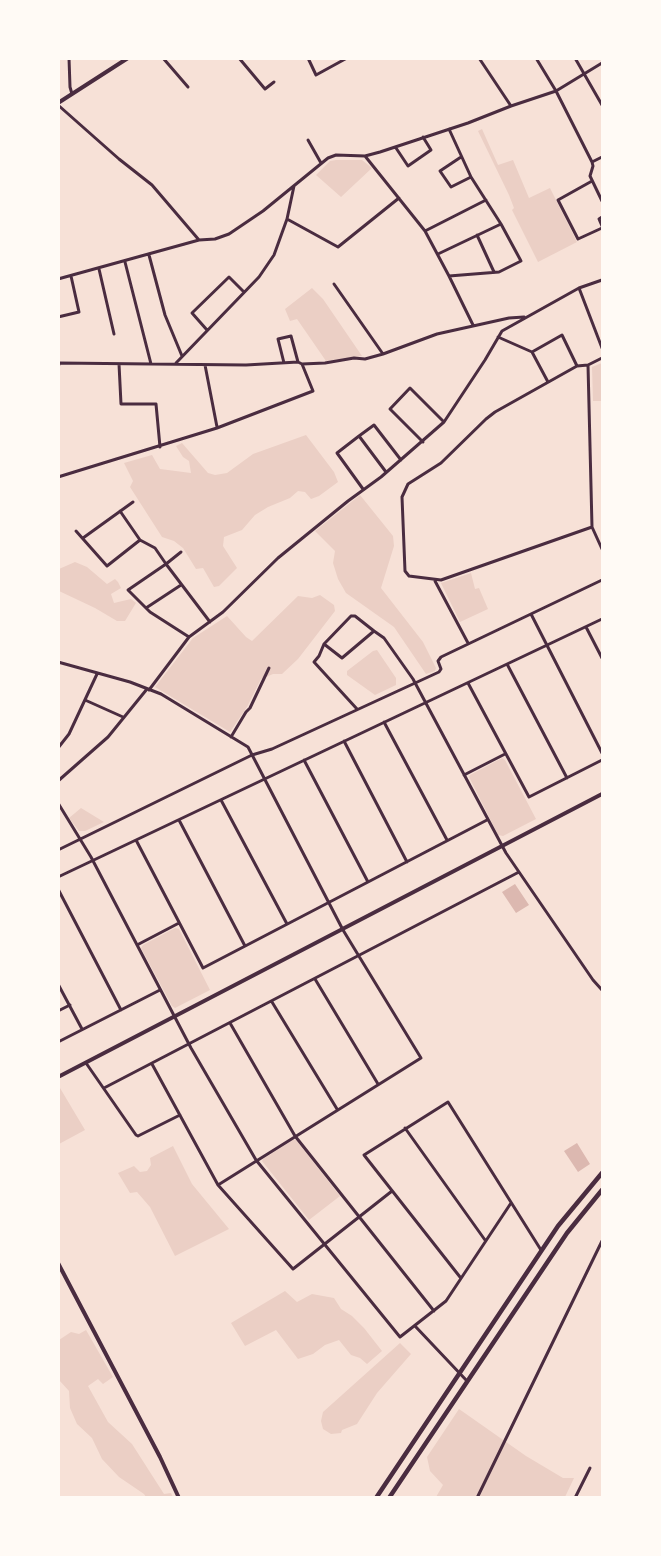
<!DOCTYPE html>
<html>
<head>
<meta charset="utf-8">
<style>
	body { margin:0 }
	#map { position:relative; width:661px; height:1556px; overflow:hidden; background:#f7e1d7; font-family:"Golos Text",sans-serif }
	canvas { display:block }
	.frame { position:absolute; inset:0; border:60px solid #fffaf5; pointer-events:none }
</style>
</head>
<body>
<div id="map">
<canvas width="661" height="1556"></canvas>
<div class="frame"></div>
</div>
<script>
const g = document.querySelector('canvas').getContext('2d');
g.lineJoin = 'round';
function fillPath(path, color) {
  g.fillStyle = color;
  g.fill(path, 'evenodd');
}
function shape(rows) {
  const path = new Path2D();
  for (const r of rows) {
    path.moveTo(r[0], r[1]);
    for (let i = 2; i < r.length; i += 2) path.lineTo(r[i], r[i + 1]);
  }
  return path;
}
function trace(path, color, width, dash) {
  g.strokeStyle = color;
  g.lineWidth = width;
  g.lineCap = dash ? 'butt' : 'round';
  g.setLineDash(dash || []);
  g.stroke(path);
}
fillPath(shape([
	[482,129,498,165,513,160,529,198,550,188,577,242,538,262,512,210,514,208,509,195,478,131],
	[336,160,362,160,372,168,341,197,316,175,330,161],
	[312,288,323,299,362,356,326,361,297,319,290,321,285,309],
	[602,363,602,401,593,401,592,367],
	[306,435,334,472,338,482,319,496,311,499,305,492,298,491,290,498,268,507,255,515,242,530,224,537,223,546,237,568,219,586,214,587,203,568,196,569,183,548,174,541,162,537,130,487,133,481,124,463,152,455,160,469,191,473,189,461,183,457,176,446,182,443,208,473,215,475,227,473,253,454],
	[360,495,393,536,394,546,381,588,423,642,436,668,435,671,426,674,394,627,346,593,338,579,333,563,335,551,315,531],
	[75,562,87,567,107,584,115,579,118,582,121,588,111,594,114,603,131,599,136,603,125,621,117,621,95,608,59,591,59,569],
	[471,573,475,589,479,588,488,609,460,622,441,583],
	[320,595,334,605,335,611,298,659,282,674,273,674,261,679,247,707,230,732,155,687,193,638,227,616,246,637,252,641,298,596,312,598],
	[377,650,396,678,396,685,375,695,347,675,347,671,373,651],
	[502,758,505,760,536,819,503,836,498,835,469,777,470,775],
	[81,808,104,822,85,831,79,831,69,818],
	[175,928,179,929,210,990,175,1008,172,1006,141,948,143,945],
	[60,1088,85,1130,59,1144,58,1089],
	[293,1140,296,1140,340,1196,309,1220,262,1161,263,1159],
	[173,1146,192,1184,229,1229,175,1256,150,1207,137,1192,130,1193,118,1173,134,1166,140,1172,147,1171,151,1165,150,1158],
	[285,1291,297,1302,312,1294,334,1298,341,1309,352,1316,364,1328,382,1351,367,1364,360,1358,351,1355,339,1340,325,1345,313,1354,298,1359,276,1330,245,1346,231,1323],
	[86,1330,113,1377,103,1384,98,1379,88,1386,108,1422,132,1444,164,1494,171,1493,173,1497,146,1497,144,1494,119,1477,102,1459,92,1438,77,1424,70,1408,69,1391,59,1380,59,1340,71,1332,79,1334],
	[400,1343,411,1354,377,1393,357,1424,342,1430,341,1433,331,1434,323,1429,321,1421,323,1412],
	[459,1409,526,1456,563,1478,574,1478,565,1497,436,1497,443,1485,430,1471,427,1457]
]), '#ebcfc5');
fillPath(shape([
	[515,884,529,905,516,913,502,892],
	[577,1143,590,1164,578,1172,564,1151]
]), '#dcb8b0');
trace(shape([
	[69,58,70,87,72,94],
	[163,58,188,87],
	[239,58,265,89,274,82],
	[308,58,316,75,347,58],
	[479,58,511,106],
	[536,58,556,91,592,162,593,166,590,176,602,201],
	[575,58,602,105],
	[58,105,119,159,152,185,199,240],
	[449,129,471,177,501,224,521,261,499,272,449,276],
	[308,140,321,163],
	[396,148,408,166,431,150,423,137],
	[365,156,425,231,449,276,473,325],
	[461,157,440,171,451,187,471,177],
	[592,162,602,157],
	[592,181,558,200,578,239,602,228],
	[602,217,599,219,602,226],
	[287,219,338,247,399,198],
	[425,231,486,200],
	[477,235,494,272],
	[438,254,501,224],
	[149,255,165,315,182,356],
	[125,262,151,364],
	[99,269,114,334],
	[58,279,199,240,215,239,229,234,263,211,328,158,336,155,365,156,380,152,468,123,511,106,556,91,602,63],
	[334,284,383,354],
	[579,288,602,348],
	[58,317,79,312,71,276],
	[207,330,192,313,229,277,244,292],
	[498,337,532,352,548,382],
	[532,352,562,335,577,366],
	[58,363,246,365,298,362,302,364,325,363,354,358,365,359,383,354,437,334,509,318,524,317],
	[176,363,259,277,274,255,287,219,294,186],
	[284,363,278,339,291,336,298,362],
	[119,364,121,404,156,404,160,447],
	[205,365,217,427],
	[588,365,592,527,602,549],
	[58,370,59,363],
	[359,436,386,472],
	[423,442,390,409,410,388,443,421],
	[58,477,217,428,313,391,302,364],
	[363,489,337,453,359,436,374,425,401,460],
	[120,511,140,540],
	[592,527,441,580,409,576,405,571,402,497,408,484,441,463,486,419,495,412,577,366,588,365,602,358],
	[76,531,107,566,140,540,155,548,166,564,128,590,150,612,189,637],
	[83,538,133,502],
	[181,552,166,564,210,622],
	[435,581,468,643],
	[146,608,181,585],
	[531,614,602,753],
	[351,616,355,616,374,631,342,658,324,644,351,616],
	[586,627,602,658],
	[374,631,384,638,413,679,506,853,593,980,602,990],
	[324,644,319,656,314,662,357,709],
	[58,662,130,682,161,694,248,747,343,930,421,1058,218,1185],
	[507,664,567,778],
	[468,683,529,797,602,760],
	[149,690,189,637,223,612,278,558,348,501,381,477,444,422,485,360,502,331,579,288,602,280],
	[85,700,123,717],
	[384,722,447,840],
	[231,737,246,712,250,708,269,668],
	[344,741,407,862],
	[58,748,69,734,97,674],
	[304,760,368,882],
	[464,775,505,754],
	[58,781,108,737,147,689],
	[221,800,287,924],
	[58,803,91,857,191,1048,256,1160,400,1337,446,1301,511,1203],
	[179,820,245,946],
	[136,840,203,968,487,820],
	[58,850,252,755,272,749,439,672,441,669,438,661,441,657,602,580],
	[58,877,602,619],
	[58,889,121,1010],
	[137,945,179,923],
	[315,979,378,1084],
	[58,984,82,1029],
	[272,1002,337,1109],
	[58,1011,70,1005],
	[230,1023,295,1136,434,1311],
	[58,1042,160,990],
	[86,1063,136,1135,138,1136,180,1115],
	[152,1064,218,1185,293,1269,392,1191],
	[104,1088,519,872],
	[405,1128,485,1240],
	[460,1277,364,1155,448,1102,541,1250],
	[415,1326,467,1381],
	[477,1498,602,1241],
	[575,1498,590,1468]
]), '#4a2c40', 3);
trace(shape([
	[58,103,128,58],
	[58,1077,602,794],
	[58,1263,160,1457,179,1498]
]), '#4a2c40', 4);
trace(shape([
	[376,1498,558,1226,602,1173],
	[389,1498,567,1233,602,1190]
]), '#4a2c40', 4.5);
</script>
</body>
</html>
